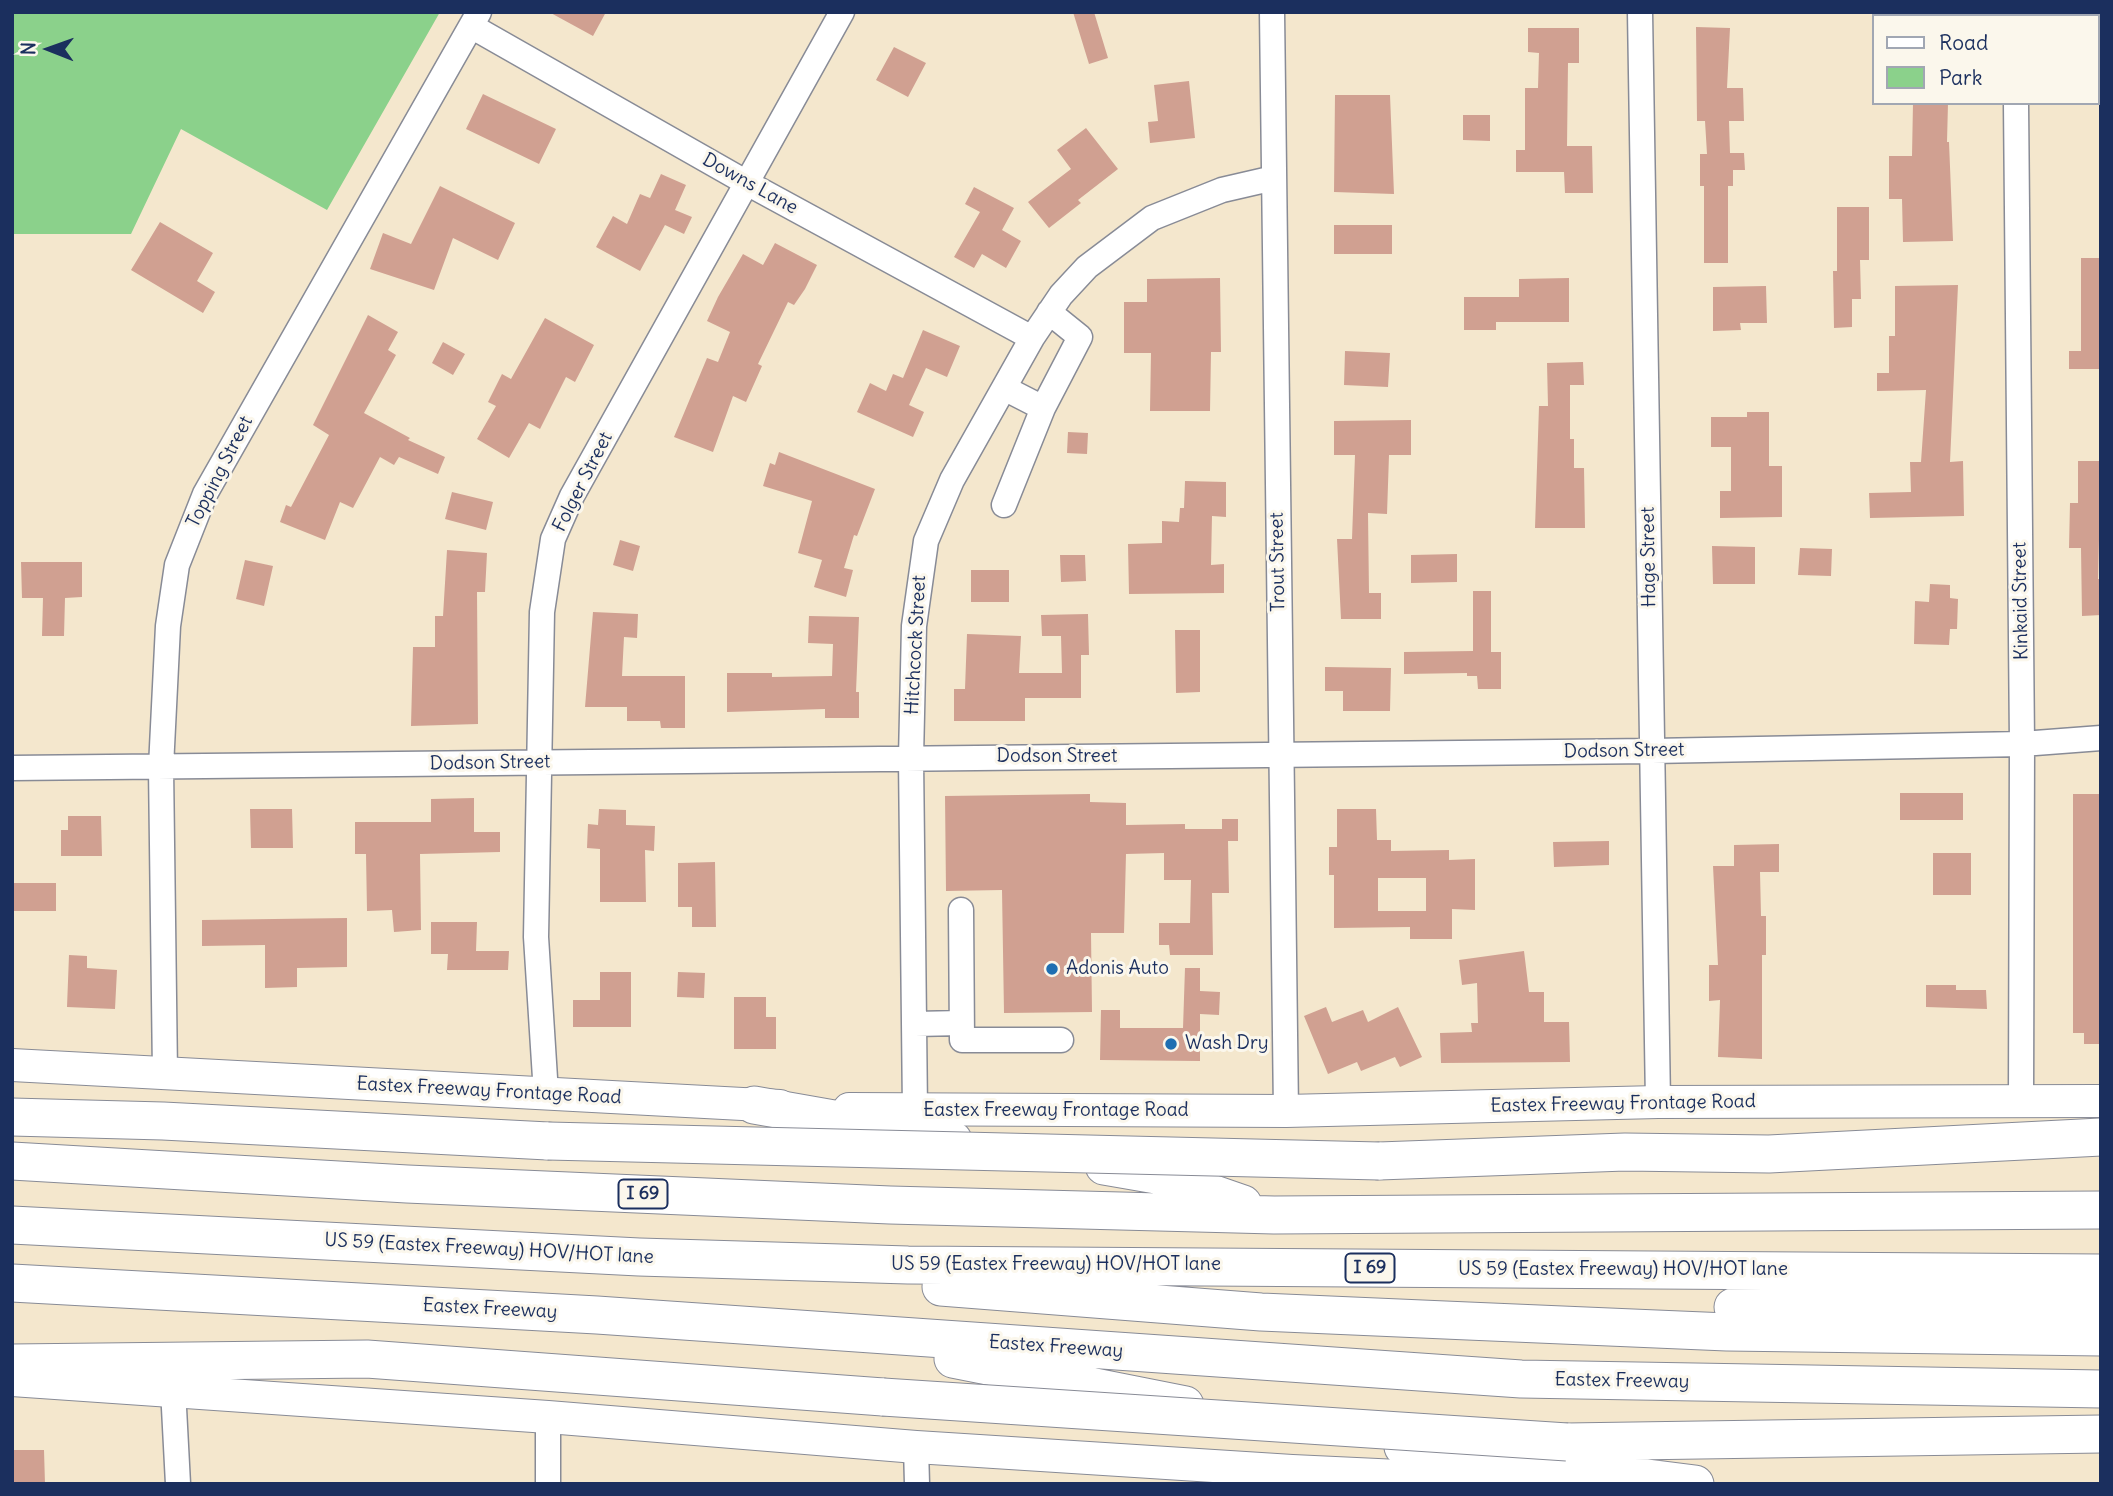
<!DOCTYPE html>
<html>
<head>
<meta charset="utf-8">
<style>
	body { margin:0 }
	#map { position:relative; width:2113px; height:1496px; overflow:hidden; background:#f4e7cd; font-family:Delius,sans-serif }
	canvas { display:block }
	.frame { position:absolute; inset:0; border:14px solid #1b2f5e; pointer-events:none }
	.legend { position:absolute; left:1872px; top:14px; width:228px; height:91px; box-sizing:border-box; background:#fbf7ec; border:2px solid #a1a7b3; margin:0; padding:9px 12px; list-style:none; font-size:21px; color:#1b2f5e }
	.legend li { display:flex; align-items:center; gap:14px; height:35px }
	.legend b { width:35px; border:2px solid #a1a7b3 }
	.north { position:absolute; left:14px; top:14px; width:70px; height:70px; -webkit-text-stroke:5px #fbf7ec; paint-order:stroke; rotate:271deg; font-size:19px; font-weight:700; line-height:28px; text-align:center; color:#1b2f5e }
	.north::after { content:''; display:block; margin:auto; width:24px; height:32px; background:#1b2f5e; clip-path:polygon(50% 0,100% 100%,50% 72%,0 100%) }
</style>
</head>
<body>
<div id="map">
<canvas width="2113" height="1496"></canvas>
<div class="frame"></div>
<ul class="legend">
<li><b style="height:9px;background:#fff"></b>Road</li>
<li><b style="height:19px;background:#8bd18b"></b>Park</li>
</ul>
<div class="north">N</div>
</div>
<script>
const g = document.querySelector('canvas').getContext('2d');
g.lineJoin = 'round';
function fillPath(path, color) {
  g.fillStyle = color;
  g.fill(path, 'evenodd');
}
function shape(rows) {
  const path = new Path2D();
  for (const r of rows) {
    path.moveTo(r[0], r[1]);
    for (let i = 2; i < r.length; i += 2) path.lineTo(r[i], r[i + 1]);
  }
  return path;
}
function trace(path, color, width, dash) {
  g.strokeStyle = color;
  g.lineWidth = width;
  g.lineCap = dash ? 'butt' : 'round';
  g.setLineDash(dash || []);
  g.stroke(path);
}
function drawText(font, color, halo, rows, align = 'center') {
  g.font = font + ' Delius,sans-serif';
  g.lineWidth = 6;
  g.setLineDash([]);
  g.textBaseline = 'middle';
  g.strokeStyle = halo;
  g.fillStyle = color;
  for (const [text, x, y, turn = 0] of rows) {
    g.save();
    g.translate(x, y);
    g.rotate((+turn || 0) * Math.PI / 180);
    g.textAlign = isNaN(turn) ? turn : align;
    if (halo) g.strokeText(text, 0, 0);
    g.fillText(text, 0, 0);
    g.restore();
  }
}
fillPath(shape([
	[12,12,440,12,327,210,181,129,131,234,12,234]
]), '#8bd18b');
fillPath(shape([
	[549,12,606,12,593,36],
	[1073,12,1094,12,1108,58,1089,64],
	[1696,27,1730,28,1727,88,1743,88,1744,121,1729,121,1730,153,1744,153,1745,170,1733,170,1733,186,1728,186,1728,263,1704,263,1704,186,1700,186,1700,154,1707,154,1705,121,1697,121],
	[1528,28,1579,28,1579,63,1568,63,1567,146,1592,146,1593,193,1565,193,1564,172,1516,172,1516,150,1525,150,1525,88,1538,88,1539,53,1528,52],
	[894,47,926,63,908,97,876,80],
	[1189,81,1195,138,1150,143,1148,122,1158,121,1154,85],
	[483,94,556,129,539,164,466,129],
	[1335,95,1390,95,1394,194,1334,192],
	[1913,103,1948,103,1947,142,1949,142,1953,241,1903,242,1902,199,1889,199,1889,156,1912,156],
	[1463,115,1490,115,1490,141,1463,140],
	[1086,128,1118,169,1078,200,1081,203,1049,228,1028,202,1071,169,1057,150],
	[661,174,686,185,675,210,692,217,684,234,665,225,640,271,596,247,613,216,627,224,640,194,650,198],
	[440,186,515,223,498,260,453,238,434,290,370,269,383,233,411,244],
	[974,187,1014,208,1002,230,1021,241,1006,268,982,254,974,268,954,257,980,212,965,204],
	[1837,207,1869,207,1869,260,1860,260,1861,299,1852,299,1852,327,1834,328,1833,271,1837,271],
	[160,222,213,253,197,281,215,292,203,313,131,270],
	[1334,225,1392,225,1392,254,1334,254],
	[775,243,817,265,805,289,794,305,788,302,758,364,762,366,746,402,733,396,713,452,674,437,707,358,718,362,730,332,707,321,718,297,743,254,763,265],
	[2081,258,2101,258,2101,369,2069,369,2069,351,2081,351],
	[1220,278,1221,352,1211,352,1210,411,1150,411,1151,353,1124,353,1124,302,1147,302,1147,279],
	[1569,278,1569,322,1496,322,1496,330,1464,330,1464,297,1519,297,1519,279],
	[1958,285,1950,462,1963,461,1964,516,1870,518,1869,493,1911,492,1910,462,1921,462,1926,390,1877,391,1877,373,1889,373,1889,336,1895,336,1895,286],
	[1766,286,1767,323,1740,323,1741,330,1713,331,1713,287],
	[368,315,398,332,388,350,396,355,364,413,410,438,408,440,445,457,438,474,399,457,394,465,380,457,353,508,340,502,325,540,280,522,286,505,291,507,329,435,313,425],
	[545,318,594,345,575,382,566,377,540,429,529,423,509,458,477,439,496,406,488,402,502,374,511,379],
	[923,330,960,346,947,377,926,368,909,405,924,412,913,437,857,412,870,383,886,391,893,374,903,378],
	[443,342,465,354,453,375,432,363],
	[1345,351,1390,353,1388,387,1344,385],
	[1583,362,1584,385,1570,385,1570,439,1574,439,1574,468,1584,468,1585,528,1535,528,1539,406,1548,406,1547,363],
	[1747,412,1769,412,1769,466,1782,466,1782,517,1720,518,1720,491,1731,491,1731,447,1711,447,1711,417,1747,417],
	[1411,420,1411,455,1389,455,1387,514,1368,513,1369,593,1381,593,1381,619,1341,619,1337,539,1352,539,1355,455,1334,455,1334,421],
	[1068,432,1088,433,1087,454,1067,453],
	[779,452,875,489,857,536,854,535,844,568,853,570,846,597,814,587,822,560,798,553,812,501,763,486,770,463,775,465],
	[2078,461,2101,461,2098,579,2101,579,2101,615,2082,616,2081,548,2069,548,2070,503,2078,503],
	[1185,481,1226,482,1226,517,1212,516,1211,565,1224,564,1224,593,1129,594,1128,544,1162,543,1162,521,1179,522,1180,508,1184,508],
	[452,492,493,502,486,530,445,519],
	[620,540,640,546,633,571,613,565],
	[1712,546,1755,547,1755,584,1713,584],
	[1800,548,1832,549,1831,576,1798,575],
	[447,550,487,553,485,592,477,592,478,724,411,726,413,647,435,647,435,616,443,616],
	[1457,554,1457,582,1411,583,1411,555],
	[1060,555,1085,555,1086,581,1061,582],
	[245,560,273,566,264,606,236,599],
	[21,562,82,562,82,597,65,598,64,636,42,636,43,598,22,598],
	[971,570,1009,570,1009,602,971,602],
	[1930,584,1950,585,1950,598,1958,599,1957,629,1950,629,1949,645,1914,644,1915,601,1929,602],
	[1473,591,1491,591,1491,652,1501,652,1501,689,1478,689,1477,676,1467,676,1467,673,1404,674,1404,652,1473,651],
	[593,612,638,614,637,638,624,637,622,676,685,676,685,728,661,728,660,721,627,721,627,707,585,707],
	[1088,614,1089,655,1081,655,1081,698,1025,698,1025,721,954,721,954,689,965,689,967,634,1021,636,1019,673,1062,673,1061,636,1042,636,1041,615],
	[809,616,859,617,856,692,859,692,859,718,825,718,825,709,727,712,727,673,772,673,772,677,832,676,833,644,808,643],
	[1175,630,1200,630,1200,692,1176,693],
	[1325,667,1391,668,1390,711,1343,711,1343,691,1325,691],
	[1900,793,1963,793,1963,820,1900,820],
	[1090,794,1090,802,1126,803,1126,825,1185,824,1185,829,1222,829,1222,819,1238,819,1238,841,1228,841,1229,893,1212,893,1213,955,1170,955,1169,945,1159,945,1159,923,1190,923,1191,880,1164,880,1164,853,1126,854,1124,933,1091,933,1092,1012,1004,1013,1002,890,946,891,945,796],
	[2073,794,2101,794,2101,1044,2084,1044,2084,1033,2073,1033],
	[474,798,474,832,500,832,500,852,420,854,421,930,394,932,392,910,367,911,366,854,355,854,355,822,431,822,431,799],
	[250,809,292,809,293,848,251,848],
	[599,809,626,810,626,825,655,826,654,851,645,850,646,902,600,902,600,849,587,848,588,824,598,825],
	[1337,809,1376,809,1377,840,1391,840,1391,851,1449,850,1449,860,1475,859,1475,910,1452,909,1452,939,1410,939,1410,927,1334,928,1334,875,1329,875,1329,847,1337,847],
	[1378,878,1426,878,1426,911,1378,911],
	[68,816,101,816,102,856,61,856,61,830,68,830],
	[1609,841,1609,865,1554,867,1553,842],
	[1779,844,1779,872,1760,872,1761,916,1766,916,1766,955,1762,955,1762,1059,1718,1057,1720,1000,1709,1001,1709,965,1718,965,1713,866,1734,866,1734,845],
	[1933,853,1971,853,1971,895,1933,895],
	[715,862,716,927,692,927,692,907,678,907,678,863],
	[12,883,56,883,56,911,12,911],
	[347,918,347,967,297,968,297,987,265,988,265,945,202,946,202,920],
	[431,922,477,922,476,951,509,951,508,970,447,970,448,954,431,954],
	[1524,951,1529,992,1544,992,1544,1022,1569,1022,1570,1062,1441,1063,1440,1033,1472,1032,1471,1023,1478,1023,1477,983,1462,985,1459,960],
	[69,955,87,956,87,968,117,970,115,1009,67,1007],
	[1185,968,1200,968,1200,991,1220,992,1219,1015,1200,1014,1200,1061,1100,1060,1101,1010,1120,1010,1120,1028,1183,1028],
	[600,972,631,972,631,1027,573,1027,573,1000,600,1000],
	[678,972,705,973,704,998,677,997],
	[1926,985,1956,985,1956,990,1986,990,1987,1009,1926,1007],
	[734,997,766,997,766,1017,776,1017,776,1049,734,1049],
	[1326,1007,1332,1022,1363,1010,1368,1022,1398,1007,1422,1057,1400,1067,1395,1057,1361,1071,1357,1062,1328,1074,1304,1016],
	[12,1450,44,1450,45,1484,12,1484]
]), '#d0a091');
const minor = shape([
	[1272,12,1286,1111],
	[1640,12,1658,1102],
	[2015,12,2015,16],
	[471,26,747,183,1032,338],
	[2016,103,2022,744,2021,1099],
	[1004,388,1043,408,1080,337,1049,312],
	[1004,505,1043,408],
	[12,768,1652,751,2022,744,2101,738],
	[961,910,962,1040,1061,1040],
	[915,1024,961,1023],
	[165,1074,161,767,168,626,177,565,205,494,479,12],
	[546,1094,536,937,542,612,553,539,572,496,842,12],
	[915,1111,911,758,914,626,926,541,952,480,1032,338,1061,295,1087,267,1152,218,1222,190,1274,178],
	[173,1389,178,1484],
	[916,1447,917,1484],
	[548,1484,548,1417]
]);
const major = shape([
	[12,1065,780,1106],
	[849,1109,1286,1111,1658,1102,2101,1101],
	[12,1380,548,1417,916,1447,1292,1471,1569,1484]
]);
const highway = shape([
	[754,1105,953,1140],
	[12,1117,163,1121,548,1141],
	[12,1161,407,1184,890,1205,1274,1215,2101,1210],
	[1379,1161,1625,1152,1769,1154,2101,1137],
	[1104,1166,1162,1176,1243,1204],
	[12,1225,639,1257,908,1265,2101,1273],
	[12,1283,597,1315,1521,1379,2101,1389],
	[941,1287,1261,1312,1468,1321,1727,1332,2101,1337],
	[1733,1307,2101,1310],
	[953,1359,1185,1405],
	[12,1363,367,1359,883,1397],
	[1567,1442,2101,1434],
	[1403,1447,1695,1484]
]);
trace(minor, '#888b96', 27);
trace(major, '#888b96', 34);
trace(highway, '#888b96', 39);
trace(minor, '#fff', 24);
trace(major, '#fff', 32);
trace(highway, '#fff', 37);
const highwayBridge = shape([
	[548,1141,1379,1161],
	[883,1397,1567,1442]
]);
trace(highwayBridge, '#888b96', 39, []);
trace(highwayBridge, '#fff', 37);
for (const [x, y, r, color] of [
	[1052,969,7,"#1f6fb2"],
	[1171,1044,7,"#1f6fb2"]
]) {
  const dot = new Path2D();
  dot.arc(x, y, r, 0, 2 * Math.PI);
  g.fillStyle = color;
  g.fill(dot);
  trace(dot, '#fbf7ec', 2.5);
}
for (const [x, y, w] of [
	[643,1194,49],
	[1370,1268,49]
]) {
  const box = new Path2D();
  box.roundRect(x - w / 2, y - 14.5, w, 29, 5);
  g.fillStyle = '#fbf7ec';
  g.fill(box);
  trace(box, '#1b2f5e', 2);
}
drawText('bold 18px', '#1b2f5e', null, [
	["I 69",643,1194],
	["I 69",1370,1268]
]);
drawText('19px', '#1b2f5e', '#fbf7ec', [
	["Downs Lane",750,184,29],
	["Topping Street",220,472,-63],
	["Folger Street",583,482,-63],
	["Hage Street",1649,557,-91],
	["Trout Street",1278,562,-91],
	["Kinkaid Street",2021,601,-91],
	["Hitchcock Street",916,645,-87],
	["Dodson Street",1624,751,-1],
	["Dodson Street",1057,757],
	["Dodson Street",490,763,-1],
	["Eastex Freeway Frontage Road",489,1091,3],
	["Eastex Freeway Frontage Road",1623,1104,-1],
	["Eastex Freeway Frontage Road",1056,1111],
	["US 59 (Eastex Freeway) HOV/HOT lane",489,1249,3],
	["US 59 (Eastex Freeway) HOV/HOT lane",1056,1265],
	["US 59 (Eastex Freeway) HOV/HOT lane",1623,1270],
	["Eastex Freeway",490,1309,3],
	["Eastex Freeway",1056,1347,4],
	["Eastex Freeway",1622,1381,1]
]);
drawText('19px', '#1b2f5e', '#fbf7ec', [
	["Adonis Auto",1066,969],
	["Wash Dry",1185,1044]
], 'left');
</script>
</body>
</html>
